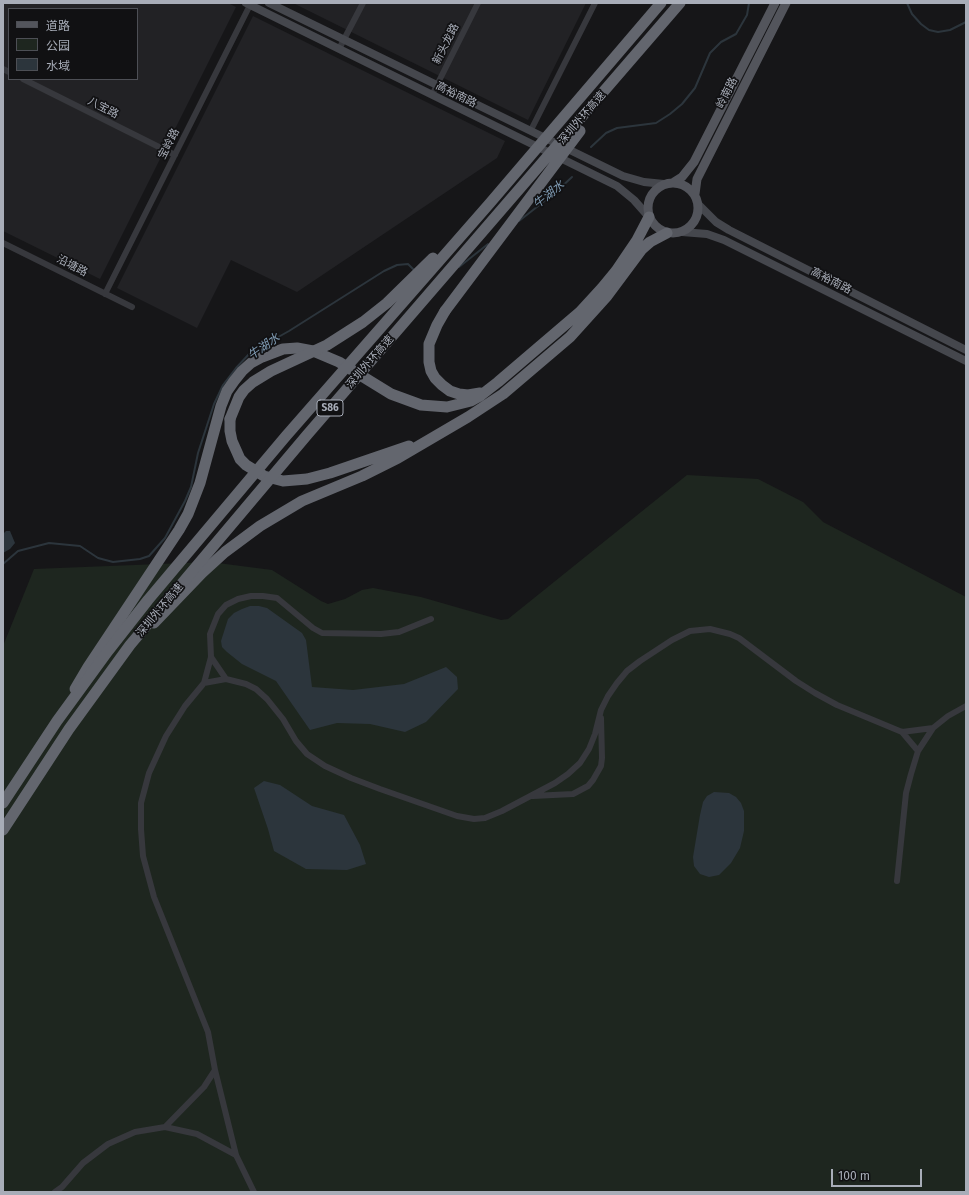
<!DOCTYPE html>
<html>
<head>
<meta charset="utf-8">
<style>
	body { margin:0 }
	#map { position:relative; width:969px; height:1195px; overflow:hidden; background:#161618; font-family:"Fira Sans","Noto Sans SC",sans-serif }
	canvas { display:block }
	.frame { position:absolute; inset:0; border:4px solid #a8adb8; pointer-events:none }
	.legend { position:absolute; left:8px; top:8px; width:130px; height:72px; box-sizing:border-box; background:#111113; border:1px solid #4d4f55; margin:0; padding:5px 7px; list-style:none; font-size:12px; color:#a8adb8 }
	.legend li { display:flex; align-items:center; gap:8px; height:20px }
	.legend b { width:20px; border:1px solid #4d4f55 }
	.scale { position:absolute; left:831px; top:1169px; width:91px; height:18px; box-sizing:border-box; border:2px solid #a8adb8; border-top:0; padding-left:5px; font-size:12px; line-height:14px; white-space:nowrap; color:#a8adb8; -webkit-text-stroke:3px #111113; paint-order:stroke }
</style>
</head>
<body>
<div id="map">
<canvas width="969" height="1195"></canvas>
<div class="frame"></div>
<ul class="legend">
<li><b style="height:5px;background:#53555c"></b>道路</li>
<li><b style="height:11px;background:#1e261f"></b>公园</li>
<li><b style="height:11px;background:#2c353c"></b>水域</li>
</ul>
<div class="scale">100 m</div>
</div>
<script>
const g = document.querySelector('canvas').getContext('2d');
g.lineJoin = 'round';
function fillPath(path, color) {
  g.fillStyle = color;
  g.fill(path, 'evenodd');
}
function shape(rows) {
  const path = new Path2D();
  for (const r of rows) {
    if (r.length === 3) {
      path.moveTo(r[0] + r[2], r[1]);
      path.arc(r[0], r[1], r[2], 0, 2 * Math.PI);
      continue;
    }
    path.moveTo(r[0], r[1]);
    for (let i = 2; i < r.length; i += 2) path.lineTo(r[i], r[i + 1]);
  }
  return path;
}
function trace(path, color, width, dash) {
  g.strokeStyle = color;
  g.lineWidth = width;
  g.lineCap = dash ? 'butt' : 'round';
  g.setLineDash(dash || []);
  g.stroke(path);
}
function drawText(font, color, halo, rows, align = 'center') {
  g.font = font + ' "Fira Sans","Noto Sans SC",sans-serif';
  g.lineWidth = 3.5;
  g.setLineDash([]);
  g.textBaseline = 'middle';
  g.strokeStyle = halo;
  g.fillStyle = color;
  for (const [text, x, y, turn = 0] of rows) {
    g.save();
    g.translate(x, y);
    g.rotate((+turn || 0) * Math.PI / 180);
    g.textAlign = isNaN(turn) ? turn : align;
    if (halo) g.strokeText(text, 0, 0);
    g.fillText(text, 0, 0);
    g.restore();
  }
}
fillPath(shape([
	[3,3,228,3,236,7,100,279,3,231],
	[9,9,137,9,137,79,9,79],
	[293,3,586,3,528,120],
	[253,16,505,141,497,158,297,292,231,260,197,328,117,288]
]), '#222225');
fillPath(shape([
	[687,475,758,479,803,502,823,522,966,597,966,1192,3,1192,3,646,34,569,210,562,272,570,321,601,328,604,345,599,362,590,373,588,421,597,501,620,508,619]
]), '#1e261f');
fillPath(shape([
	[6,531,10,531,15,543,10,549,3,553,3,534],
	[250,606,259,606,267,608,302,633,306,640,312,687,353,690,404,684,446,667,457,677,458,689,426,722,405,732,370,724,337,723,310,730,276,681,242,664,227,652,222,647,221,641,228,619,234,613,242,609],
	[264,781,280,785,312,806,344,815,360,845,366,864,347,870,306,869,274,851,268,829,254,788],
	[714,792,729,793,736,797,741,803,744,811,744,831,740,848,731,863,719,875,709,877,700,874,694,866,693,857,700,815,703,802,707,796]
]), '#2c353c');
trace(shape([
	[907,3,912,14,921,24,929,30,938,32,950,30,966,22],
	[591,147,606,133,617,128,656,123,670,114,682,104,695,88,710,53,721,42,736,34,747,15,749,3],
	[519,221,556,192,572,177],
	[459,267,488,244],
	[3,564,18,551,49,543,80,546,98,558,113,562,140,559,149,556,165,538,185,501,191,487,198,453,214,404,223,385,236,368,250,353,289,331,384,271,397,265,408,264,415,271]
]), '#2c353c', 2);
trace(shape([
	[339,49,363,3],
	[3,69,9,72],
	[23,79,175,155],
	[432,95,478,3],
	[531,130,595,3],
	[3,243,132,307],
	[105,294,251,3],
	[211,657,226,679],
	[204,683,226,679,246,684,256,689,267,699,283,719,296,741,307,754,325,766,351,778,380,789,457,816,474,819,485,818,502,811,555,783,568,774,580,763,589,749,595,734,601,710,608,696,617,683,627,671,640,661,672,640,690,631,710,629,730,634,739,638,796,681,815,693,837,705,878,722,902,732,933,728],
	[902,732,918,751],
	[533,796,573,794,588,786,593,780,601,766,602,758,601,718],
	[897,881,906,793,911,774,918,751,933,728,948,716,966,706],
	[215,1070,236,1155,254,1192],
	[165,1127,197,1134,236,1155],
	[55,1192,62,1187,83,1163,108,1144,135,1132,165,1127,204,1087,215,1070,208,1032,154,897,143,856,141,829,141,803,149,773,166,736,185,706,204,683,211,657,210,634,218,614,226,605,238,599,251,596,263,596,277,598,313,628,322,633,381,634,399,632,431,619]
]), '#37383d', 6);
trace(shape([
	[246,3,617,186,634,200,649,217],
	[269,3,623,176,644,182,664,184],
	[698,204,716,222,729,230,966,350],
	[682,232,707,234,724,240,966,361]
]), '#45474d', 8);
trace(shape([
	[674,182,682,177,694,162,775,3],
	[673,208,25],
	[695,194,697,179,786,3]
]), '#53555c', 9);
trace(shape([
	[445,311,437,325,429,344,429,362,431,371,435,378,442,385,450,391,459,394,468,395,480,393],
	[230,419,230,431,232,441,240,459,246,465,264,476,283,481,307,479,330,473,409,446],
	[154,623,202,573,225,552,260,526,302,501,362,476,398,458,468,417,503,394,570,337,607,296,642,249,650,242,667,233],
	[75,689,88,667,179,530,188,514,200,483,221,406,227,391,234,381,242,371,251,363,262,357,283,349,297,348,313,351,339,362,391,394,421,405,447,407,471,401,480,396,498,382,580,312,602,288,616,271,637,240,649,217]
]), '#63666e', 11);
trace(shape([
	[445,311,580,131],
	[230,419,239,397,244,390,253,382,271,371,327,345,363,322,387,303,433,258],
	[3,803,57,721,108,651,148,600,286,436,490,203,661,3],
	[3,830,69,729,130,645,307,435,680,3]
]), '#63666e', 11);
for (const [x, y, w] of [
	[330,408,26]
]) {
  const box = new Path2D();
  box.roundRect(x - w / 2, y - 8, w, 16, 3);
  g.fillStyle = '#111113';
  g.fill(box);
  trace(box, '#a8adb8', 1);
}
drawText('bold 10px', '#a8adb8', null, [
	["S86",330,408]
]);
drawText('11px', '#a8adb8', '#111113', [
	["新头龙路",446,44,-63],
	["岭南路",727,93,-63],
	["高裕南路",456,95,26],
	["八宝路",103,108,27],
	["深圳外环高速",582,118,-49],
	["宝岭路",169,144,-63],
	["沿塘路",72,266,27],
	["高裕南路",831,281,27],
	["深圳外环高速",370,362,-49],
	["深圳外环高速",160,610,-50]
]);
drawText('italic 12px', '#7f9bb3', '#111113', [
	["牛湖水",549,195,-39],
	["牛湖水",264,347,-35]
]);
</script>
</body>
</html>
